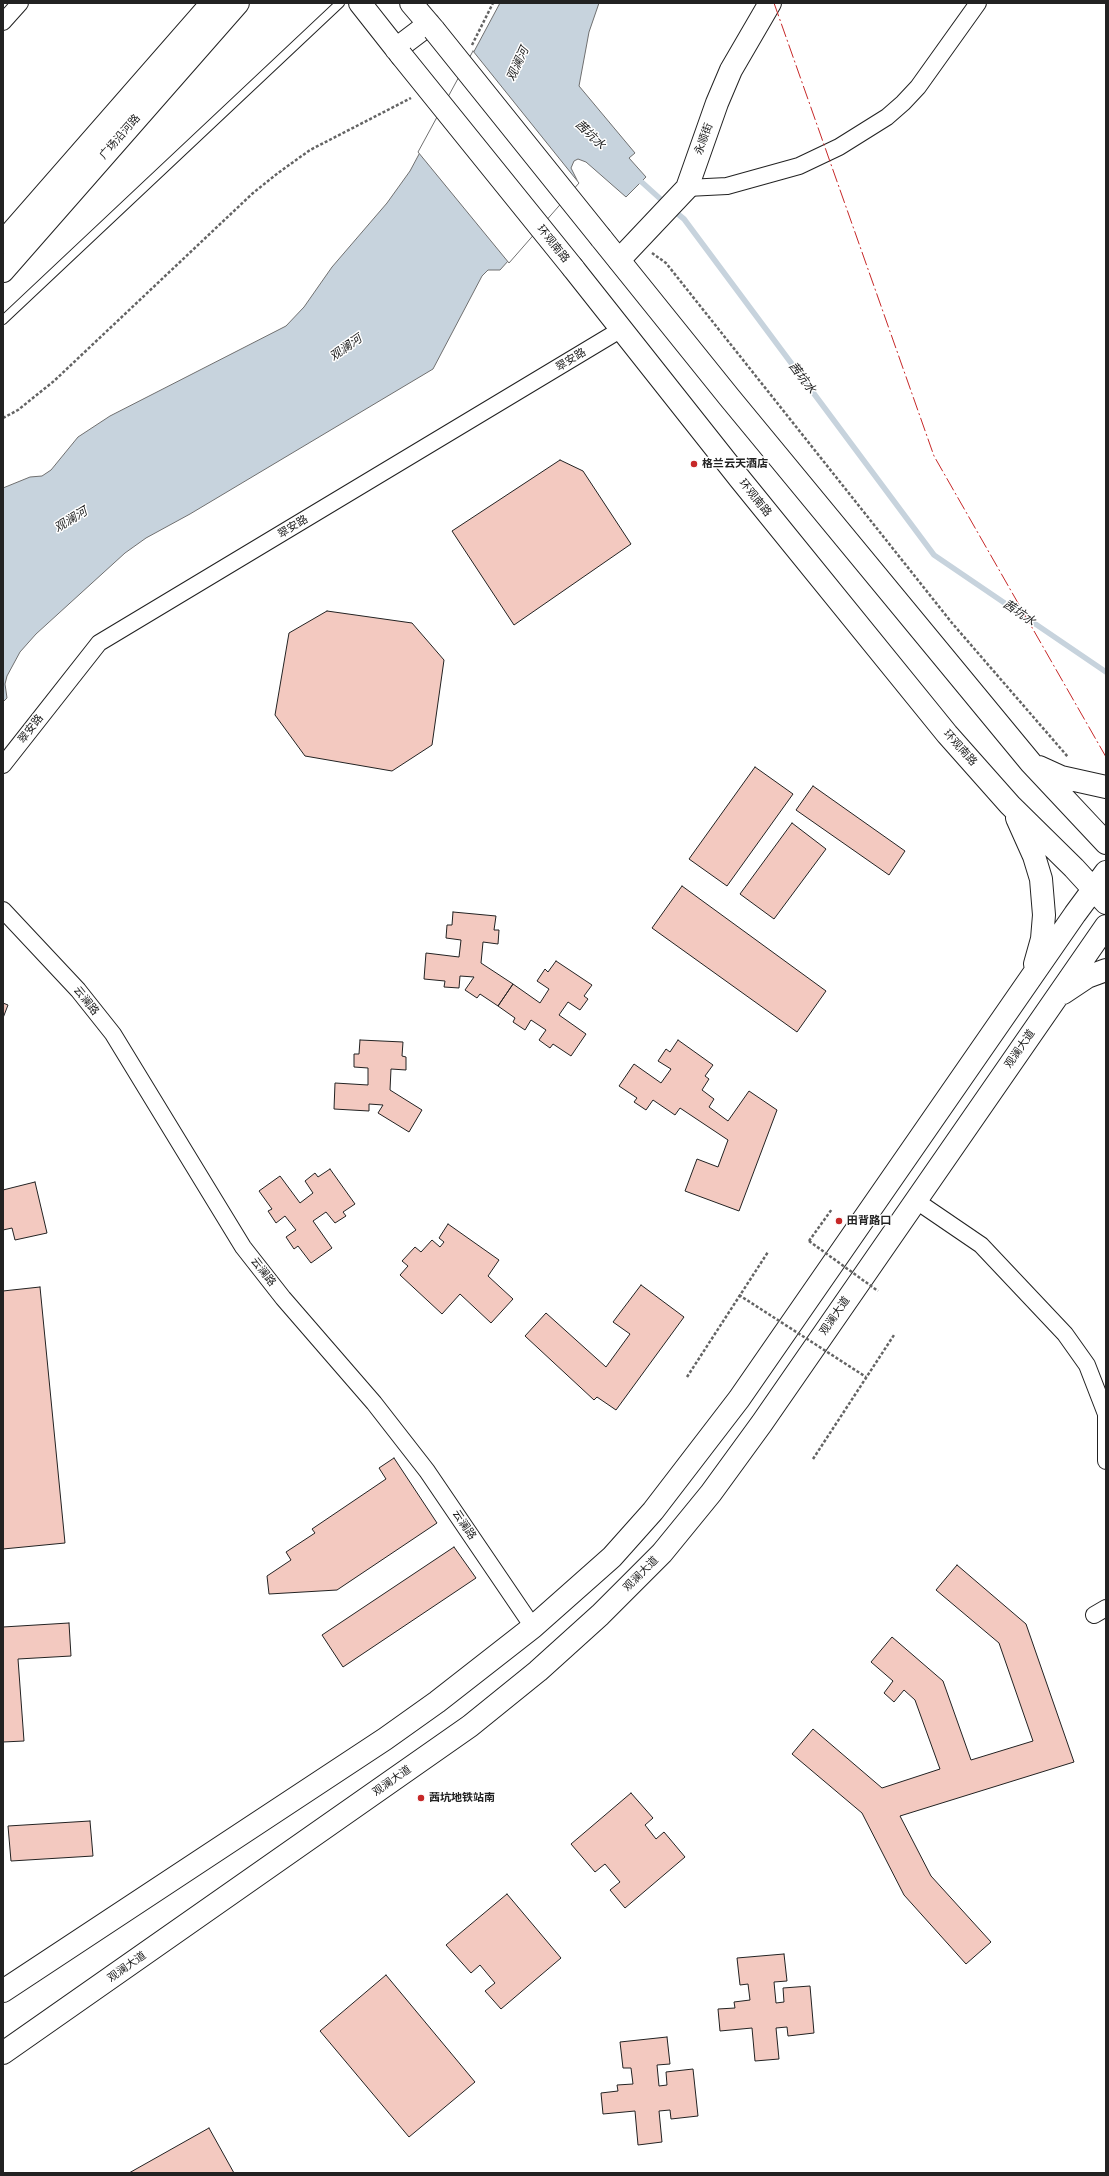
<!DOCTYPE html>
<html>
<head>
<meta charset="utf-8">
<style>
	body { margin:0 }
	#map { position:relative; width:1109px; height:2176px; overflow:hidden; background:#fff; font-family:"Fira Sans Condensed",sans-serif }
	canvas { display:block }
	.frame { position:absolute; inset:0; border:4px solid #222; pointer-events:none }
</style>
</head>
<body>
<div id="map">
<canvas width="1109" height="2176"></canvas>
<div class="frame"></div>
</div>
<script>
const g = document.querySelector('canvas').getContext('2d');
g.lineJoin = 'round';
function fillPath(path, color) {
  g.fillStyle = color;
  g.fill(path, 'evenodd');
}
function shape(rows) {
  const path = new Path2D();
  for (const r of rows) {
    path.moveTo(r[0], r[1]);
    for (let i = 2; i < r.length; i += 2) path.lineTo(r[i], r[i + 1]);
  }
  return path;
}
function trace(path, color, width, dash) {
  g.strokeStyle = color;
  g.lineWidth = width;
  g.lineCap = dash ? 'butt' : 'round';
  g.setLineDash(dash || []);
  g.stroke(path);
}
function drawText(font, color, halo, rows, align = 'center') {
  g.font = font + ' "Fira Sans Condensed","Noto Sans SC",sans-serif';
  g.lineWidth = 3;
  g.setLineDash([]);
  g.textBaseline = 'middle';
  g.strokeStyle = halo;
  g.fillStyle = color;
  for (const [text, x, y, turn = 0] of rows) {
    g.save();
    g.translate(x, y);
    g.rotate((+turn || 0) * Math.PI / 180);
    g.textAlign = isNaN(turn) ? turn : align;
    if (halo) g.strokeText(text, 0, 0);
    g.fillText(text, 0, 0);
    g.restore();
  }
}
const water = shape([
	[500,3,599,3,589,32,579,86,635,153,629,158,646,177,626,197,586,162,578,159,574,161,571,168,577,180,577,184,500,270,488,270,482,276,433,369,190,514,146,538,125,553,36,634,20,652,7,676,5,684,7,698,3,702,3,488,30,477,42,476,51,470,78,437,110,416,286,326,304,307,332,267,387,203,410,171,500,3]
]);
fillPath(water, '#c7d3dd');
trace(water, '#6f6f6f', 1);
const pier = shape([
	[473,51,579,183,509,263,418,152,473,51]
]);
fillPath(pier, '#fff');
trace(pier, '#6f6f6f', 1);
trace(shape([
	[635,176,666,204],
	[673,210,684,219,934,555,1106,672]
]), '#c7d3dd', 5.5);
const building = shape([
	[560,460,583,471,631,544,514,625,452,531,560,460],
	[327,611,412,623,444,660,432,745,392,771,305,756,275,715,289,633,327,611],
	[755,767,793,794,727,886,689,859,755,767],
	[813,786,905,851,889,875,796,810,813,786],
	[792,823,826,849,774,919,740,894,792,823],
	[682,886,826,991,797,1032,652,928,682,886],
	[453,912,496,916,494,930,499,930,498,944,483,942,481,963,513,984,498,1006,480,994,477,998,465,990,474,977,460,976,459,988,444,987,445,981,424,979,426,953,459,957,461,940,446,938,447,925,452,925,453,912],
	[556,961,592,985,584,996,588,999,580,1010,568,1002,559,1015,586,1034,571,1056,553,1044,550,1048,539,1040,546,1030,531,1020,525,1030,513,1022,515,1018,498,1006,513,984,540,1003,549,989,537,981,545,969,548,972,556,961],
	[3,1003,8,1005,3,1018,3,1003],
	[360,1040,403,1042,402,1056,406,1057,406,1070,391,1069,390,1090,422,1110,409,1132,378,1113,383,1105,369,1104,369,1111,334,1109,335,1083,368,1085,368,1068,354,1067,354,1054,359,1054,360,1040],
	[678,1040,713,1065,705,1076,709,1079,702,1090,714,1099,709,1107,728,1121,749,1091,777,1110,739,1211,685,1191,697,1159,718,1167,728,1140,680,1108,675,1115,653,1100,646,1110,634,1102,637,1098,619,1086,634,1064,661,1083,671,1069,658,1061,666,1049,670,1052,678,1040],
	[330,1169,355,1204,343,1212,346,1216,335,1223,326,1212,313,1221,332,1248,311,1263,298,1246,294,1249,286,1237,296,1230,285,1216,276,1223,268,1211,272,1209,259,1191,280,1176,300,1203,313,1193,305,1181,315,1173,318,1177,330,1169],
	[35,1182,47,1233,15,1240,12,1228,3,1230,3,1190,35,1182],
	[448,1224,499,1260,488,1276,513,1299,491,1323,460,1294,442,1314,400,1275,408,1266,402,1261,415,1247,421,1252,432,1240,440,1247,444,1242,439,1238,448,1224],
	[641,1285,684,1317,616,1410,597,1397,594,1400,525,1336,546,1313,606,1367,630,1334,613,1322,641,1285],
	[40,1287,65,1543,3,1549,3,1291,40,1287],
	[394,1458,437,1523,337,1590,269,1594,267,1576,291,1560,286,1552,315,1533,312,1529,386,1479,379,1468,394,1458],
	[454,1547,476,1578,343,1667,322,1635,454,1547],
	[957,1565,1026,1624,1074,1762,900,1816,931,1876,991,1942,966,1964,904,1895,862,1813,792,1754,813,1729,882,1788,940,1769,915,1700,904,1690,894,1702,884,1693,893,1681,871,1662,892,1637,943,1681,971,1760,1033,1741,999,1643,936,1590,957,1565],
	[69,1623,71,1656,18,1659,24,1741,3,1742,3,1627,69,1623],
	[631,1793,653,1818,645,1825,656,1839,664,1832,685,1857,625,1908,610,1890,620,1882,605,1864,595,1872,571,1844,631,1793],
	[90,1821,93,1856,11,1861,8,1826,90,1821],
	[507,1894,561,1958,501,2009,485,1991,495,1983,480,1965,471,1973,446,1945,507,1894],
	[784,1954,787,1981,774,1982,776,2003,784,2002,783,1988,810,1986,814,2033,788,2036,787,2027,776,2028,779,2059,755,2061,752,2028,720,2031,718,2009,735,2008,734,2002,750,2000,748,1984,740,1985,737,1958,784,1954],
	[386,1975,475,2082,409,2137,320,2031,386,1975],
	[667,2037,670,2064,657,2065,659,2086,667,2085,666,2072,693,2069,698,2116,671,2119,670,2110,659,2111,662,2142,638,2145,635,2111,603,2114,601,2093,618,2091,617,2085,633,2084,631,2068,623,2068,620,2042,667,2037],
	[209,2128,234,2173,129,2173,209,2128]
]);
fillPath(building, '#f3c9c0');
trace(building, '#222', 1);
const lane = shape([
	[3,320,340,3]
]);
const street = shape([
	[3,22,20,3],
	[687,188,727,186,799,166,839,147,887,117,903,103,918,87,978,3],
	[3,765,99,643,620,330],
	[3,910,78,990,113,1034,243,1247,283,1298,374,1403,427,1471,533,1627],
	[915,1200,981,1245,1065,1334,1087,1365,1106,1414,1106,1461],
	[1094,1615,1106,1608]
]);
const secondary = shape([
	[3,242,212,3],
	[619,260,687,188,717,103,731,70,770,3],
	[3,271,238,3]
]);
const primary = shape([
	[360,3,401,55],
	[411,3,434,30],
	[396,49,429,24],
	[601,238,729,397,1031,763,1106,843],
	[573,268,740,479,947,734,1010,805,1074,868,1106,903],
	[1039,767,1061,777,1106,787],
	[1017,818,1034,856,1041,879,1044,915,1042,939,1035,964],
	[1063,993,1087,977,1106,970],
	[3,1991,385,1739,437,1702,533,1627,612,1557,653,1511,739,1399,1075,914,1106,872],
	[3,2053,470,1726,538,1671,600,1615,662,1553,711,1493,762,1423,1106,926]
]);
trace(lane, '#222', 10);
trace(street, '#222', 18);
trace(secondary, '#222', 24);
trace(primary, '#222', 24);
trace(shape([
	[472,45,493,3],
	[652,253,666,263,952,623,1068,757],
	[3,418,18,410,54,381,253,193,278,173,310,150,411,98],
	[809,1241,832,1209],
	[687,1377,768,1252],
	[813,1459,894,1335]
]), '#646464', 2.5, [3, 2]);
trace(lane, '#fff', 8);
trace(street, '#fff', 16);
trace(secondary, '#fff', 22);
trace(primary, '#fff', 22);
const primaryBridge = shape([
	[434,30,601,238],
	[401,55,573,268]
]);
trace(primaryBridge, '#222', 24, []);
trace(shape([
	[809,1241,878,1291],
	[739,1295,866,1377]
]), '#646464', 2.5, [3, 2]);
trace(primaryBridge, '#fff', 22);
trace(shape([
	[774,3,934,456,1106,757]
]), '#c62828', 1, [14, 3, 2, 3]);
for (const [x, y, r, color] of [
	[694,464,4,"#c62828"],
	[839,1221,4,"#c62828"],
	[421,1798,4,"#c62828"]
]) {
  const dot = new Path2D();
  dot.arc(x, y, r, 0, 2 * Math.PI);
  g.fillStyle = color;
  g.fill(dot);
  trace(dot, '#fff', 1.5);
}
drawText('11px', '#222', '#fff', [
	["广场沿河路",120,137,-49],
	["永顺街",704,139,-70],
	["环观南路",553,244,51],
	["翠安路",571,360,-31],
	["环观南路",755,498,51],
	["翠安路",293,527,-31],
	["翠安路",31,729,-52],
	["环观南路",960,748,48],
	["云澜路",86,1001,51],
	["观澜大道",1020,1049,-55],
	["云澜路",263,1272,52],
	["观澜大道",835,1316,-55],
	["云澜路",464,1525,56],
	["观澜大道",641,1574,-45],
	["观澜大道",392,1781,-35],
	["观澜大道",127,1967,-35]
]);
drawText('bold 11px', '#222', '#fff', [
	["格兰云天酒店",702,464],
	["田背路口",847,1221],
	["茜坑地铁站南",429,1798]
], 'left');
drawText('italic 12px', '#222', '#fff', [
	["观澜河",518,64,-65],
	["茜坑水",590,135,44],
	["观澜河",346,348,-35],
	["茜坑水",802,378,53],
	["观澜河",71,520,-31],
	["茜坑水",1019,613,34]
]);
</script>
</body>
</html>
